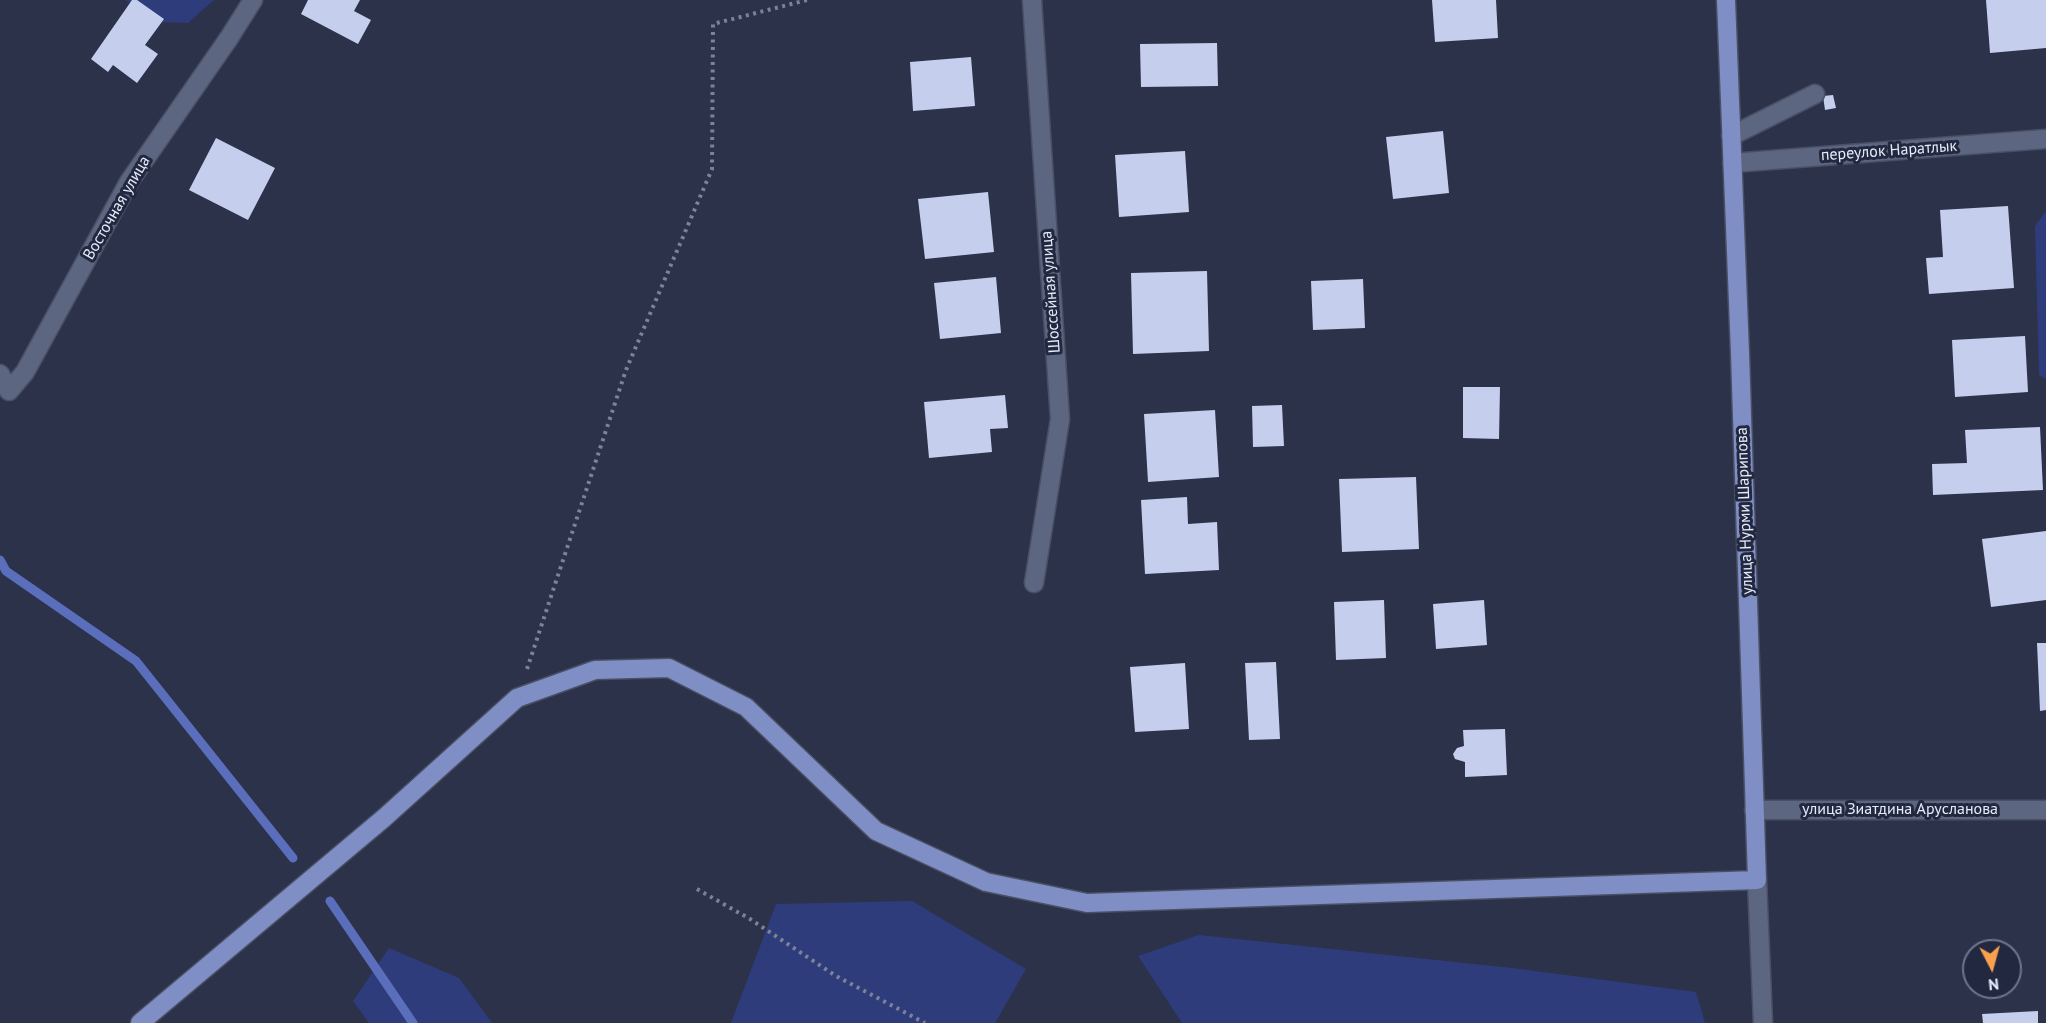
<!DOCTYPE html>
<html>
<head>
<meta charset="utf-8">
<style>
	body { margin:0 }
	#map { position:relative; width:2046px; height:1023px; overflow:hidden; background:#2b324a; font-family:"PT Sans",sans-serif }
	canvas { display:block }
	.north { position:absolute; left:1962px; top:939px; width:60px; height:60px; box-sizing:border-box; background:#21283f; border:2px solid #70768a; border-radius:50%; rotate:174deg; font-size:16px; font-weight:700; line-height:24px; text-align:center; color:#e6ebfb }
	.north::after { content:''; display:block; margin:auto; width:21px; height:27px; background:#f9a04c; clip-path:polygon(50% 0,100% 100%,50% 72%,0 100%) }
</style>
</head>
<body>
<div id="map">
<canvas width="2046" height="1023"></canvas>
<div class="north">N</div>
</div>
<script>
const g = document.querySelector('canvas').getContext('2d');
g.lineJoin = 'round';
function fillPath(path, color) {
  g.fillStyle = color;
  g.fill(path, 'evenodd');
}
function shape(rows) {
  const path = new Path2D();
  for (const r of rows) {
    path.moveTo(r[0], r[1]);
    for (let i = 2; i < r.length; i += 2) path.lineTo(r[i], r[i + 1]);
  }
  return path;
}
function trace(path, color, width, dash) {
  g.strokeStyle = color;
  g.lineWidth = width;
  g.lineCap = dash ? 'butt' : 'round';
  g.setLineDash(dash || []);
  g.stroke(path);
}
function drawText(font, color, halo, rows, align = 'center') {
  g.font = font + ' "PT Sans",sans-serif';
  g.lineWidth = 6;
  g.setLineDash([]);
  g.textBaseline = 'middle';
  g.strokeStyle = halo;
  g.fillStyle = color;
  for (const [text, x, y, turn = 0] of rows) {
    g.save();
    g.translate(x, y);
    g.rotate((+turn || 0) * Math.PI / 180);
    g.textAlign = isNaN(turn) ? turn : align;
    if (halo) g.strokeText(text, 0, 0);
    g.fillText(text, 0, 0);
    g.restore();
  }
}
fillPath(shape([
	[126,0,214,0,188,23,158,22],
	[2046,211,2046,379,2039,375,2035,226],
	[912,901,1026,969,995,1023,731,1023,776,904],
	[1199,935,1512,968,1696,992,1705,1023,1182,1023,1138,956],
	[389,948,459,978,492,1023,369,1023,353,1001]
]), '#2f3c7c');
trace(shape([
	[0,560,6,571,136,661,293,858],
	[330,901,413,1023]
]), '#5b6ebc', 9);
fillPath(shape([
	[132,0,137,0,164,19,145,45,158,54,137,83,113,65,108,72,91,59],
	[308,0,360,0,354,11,371,20,358,44,301,14],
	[1432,0,1496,0,1498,38,1435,42],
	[1986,0,2046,0,2046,48,1990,53],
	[1217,43,1218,86,1141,87,1140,44],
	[971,57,975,106,913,111,910,62],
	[1833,95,1836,108,1825,110,1823,96],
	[1443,131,1449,193,1393,199,1386,137],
	[216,138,275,168,248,220,189,190],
	[1185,151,1189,212,1119,217,1115,155],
	[988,192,994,252,925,259,918,199],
	[2008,206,2014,288,1929,294,1926,258,1943,257,1940,210],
	[1207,271,1209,351,1133,354,1131,273],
	[996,277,1001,333,940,339,934,283],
	[1363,279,1365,328,1313,330,1311,281],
	[2025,336,2028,392,1955,397,1952,340],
	[1463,387,1500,387,1499,439,1463,438],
	[1005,395,1008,428,990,429,992,452,929,458,924,402],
	[1282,405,1284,446,1253,447,1252,406],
	[1215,410,1219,477,1148,482,1144,414],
	[2040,427,2043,490,1933,495,1932,464,1967,463,1965,430],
	[1416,477,1419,549,1342,552,1339,479],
	[1187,497,1188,524,1217,522,1219,570,1145,574,1141,500],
	[2046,531,2046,600,1991,607,1982,539],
	[1384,600,1386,658,1336,660,1334,602],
	[1484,600,1487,645,1436,649,1433,604],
	[2037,643,2046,643,2046,710,2040,711],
	[1276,662,1280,739,1249,740,1245,663],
	[1185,663,1189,729,1135,732,1130,667],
	[1505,729,1507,775,1465,777,1465,762,1455,759,1453,754,1457,748,1464,746,1463,730],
	[2038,1011,2038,1023,1983,1023,1982,1014]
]), '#c5ceed');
const minor = shape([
	[1032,0,1060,419,1034,583],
	[1731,136,1815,94],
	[1732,163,2046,139],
	[0,374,9,391,25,372,129,182,229,38,253,0],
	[1754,810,2046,810],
	[1757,880,1763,1023]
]);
const major = shape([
	[140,1023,384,818,517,698,595,670,669,668,746,707,876,831,986,882,1087,903,1757,880,1740,353,1726,0]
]);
trace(minor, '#4a5064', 21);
trace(major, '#4a5064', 21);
trace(shape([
	[527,669,626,370,712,169,713,24,807,0],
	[697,889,750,919,836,976,925,1023]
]), '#7c8297', 4, [3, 4.5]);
trace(minor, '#5d6681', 18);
trace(major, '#7f8ec5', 18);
drawText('16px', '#e6ebfb', '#21283f', [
	["переулок Наратлык",1889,151,-4],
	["Восточная улица",117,208,-60],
	["Шоссейная улица",1051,292,-94],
	["улица Нурми Шарипова",1745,511,-92],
	["улица Зиатдина Арусланова",1900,809]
]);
</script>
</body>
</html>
